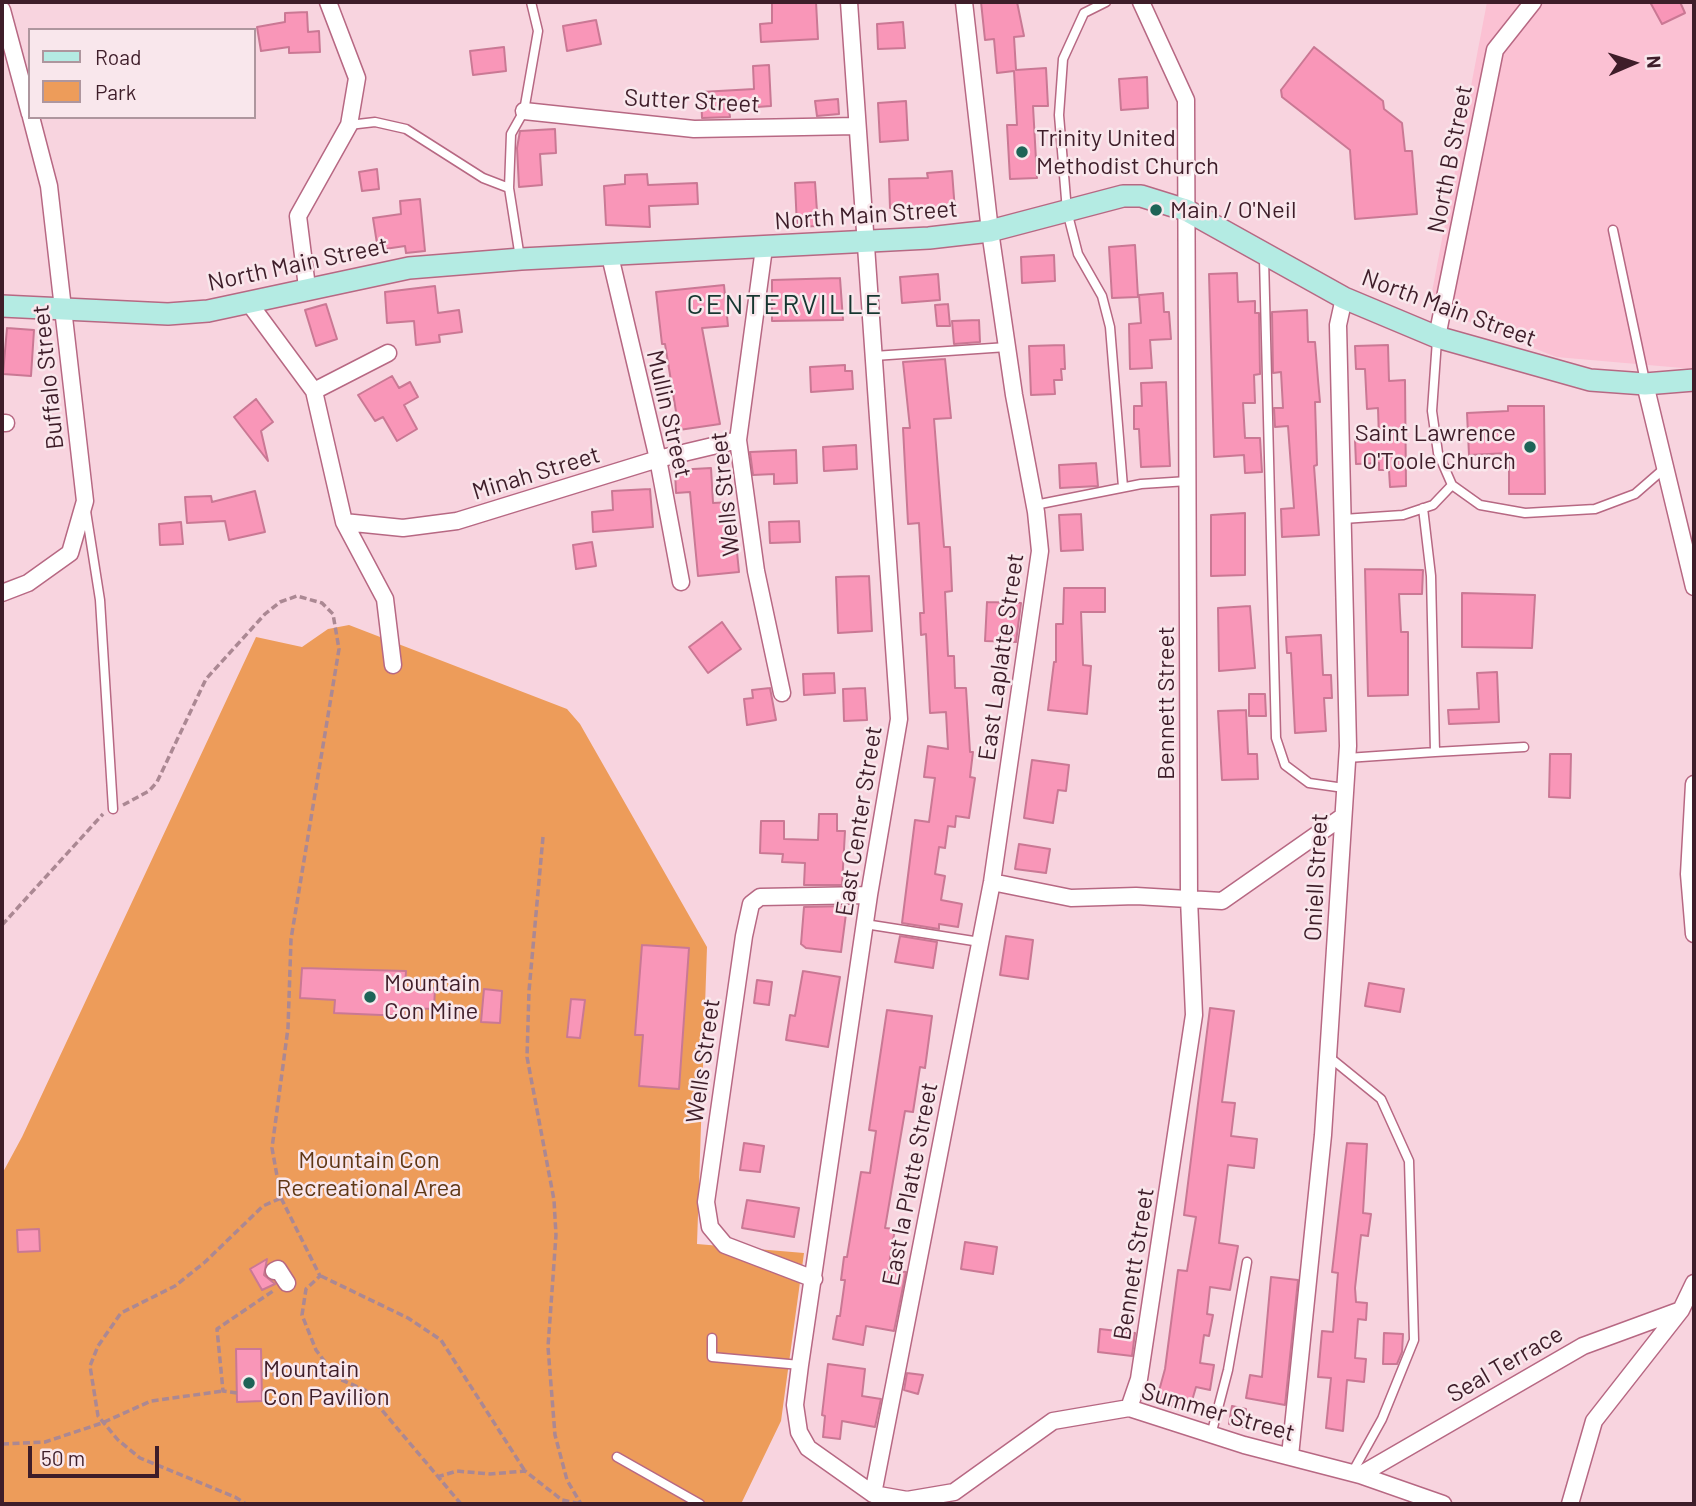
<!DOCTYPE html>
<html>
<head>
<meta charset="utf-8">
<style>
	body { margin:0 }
	#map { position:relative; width:1696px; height:1506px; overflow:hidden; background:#f8d4df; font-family:Barlow,sans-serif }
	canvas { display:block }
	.frame { position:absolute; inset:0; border:4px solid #3e1d29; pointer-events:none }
	.legend { position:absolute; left:28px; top:28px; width:228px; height:91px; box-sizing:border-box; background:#f9e7ec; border:2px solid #ae969e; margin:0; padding:9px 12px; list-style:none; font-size:21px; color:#3e1d29 }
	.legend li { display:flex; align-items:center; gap:14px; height:35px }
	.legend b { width:35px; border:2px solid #ae969e }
	.north { position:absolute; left:1598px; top:28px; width:70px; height:70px; -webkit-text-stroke:5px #f9e7ec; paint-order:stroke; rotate:87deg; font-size:19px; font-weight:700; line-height:28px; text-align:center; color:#3e1d29 }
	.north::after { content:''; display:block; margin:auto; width:24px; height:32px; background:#3e1d29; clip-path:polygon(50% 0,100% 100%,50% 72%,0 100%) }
	.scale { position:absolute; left:28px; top:1446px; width:131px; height:32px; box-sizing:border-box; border:4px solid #3e1d29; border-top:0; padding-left:9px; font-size:21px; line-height:24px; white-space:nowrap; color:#3e1d29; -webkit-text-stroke:5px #f9e7ec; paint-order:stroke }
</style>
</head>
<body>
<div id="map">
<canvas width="1696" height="1506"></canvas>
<div class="frame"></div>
<ul class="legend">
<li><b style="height:9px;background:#b4ebe3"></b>Road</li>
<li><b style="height:19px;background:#ed9c5a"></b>Park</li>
</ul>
<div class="north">N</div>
<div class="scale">50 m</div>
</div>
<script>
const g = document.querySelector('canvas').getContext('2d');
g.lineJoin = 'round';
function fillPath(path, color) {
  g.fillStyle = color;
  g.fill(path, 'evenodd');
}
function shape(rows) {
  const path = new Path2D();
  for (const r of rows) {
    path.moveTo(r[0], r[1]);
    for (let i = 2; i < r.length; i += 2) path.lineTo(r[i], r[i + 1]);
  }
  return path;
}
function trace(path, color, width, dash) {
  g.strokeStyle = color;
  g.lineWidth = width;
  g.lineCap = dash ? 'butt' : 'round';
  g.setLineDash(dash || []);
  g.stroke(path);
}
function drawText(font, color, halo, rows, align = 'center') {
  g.font = font + ' Barlow,sans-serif';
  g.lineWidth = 5;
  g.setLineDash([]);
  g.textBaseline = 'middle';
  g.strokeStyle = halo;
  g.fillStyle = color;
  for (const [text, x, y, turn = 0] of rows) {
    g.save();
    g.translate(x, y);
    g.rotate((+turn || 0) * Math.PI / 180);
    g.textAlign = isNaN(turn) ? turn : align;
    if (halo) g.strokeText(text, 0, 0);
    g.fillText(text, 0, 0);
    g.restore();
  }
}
fillPath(shape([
	[1487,2,1694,2,1694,369,1556,357,1462,319,1431,297]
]), '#fbc1d3');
fillPath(shape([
	[349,625,567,709,580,724,707,947,697,1244,804,1253,781,1421,741,1504,2,1504,2,1174,22,1137,256,637,302,647,328,629]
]), '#ed9c5a');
const building = shape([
	[772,2,816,2,818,39,761,42,760,24,772,23,772,2],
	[981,2,1017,2,1024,36,1014,37,1016,70,1046,68,1048,106,1033,106,1037,178,1010,179,1007,125,1017,125,1014,71,997,73,994,39,985,40,981,2],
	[1650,2,1680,2,1685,13,1662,24,1650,2],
	[307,12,308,32,319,31,320,52,289,53,289,47,261,51,257,27,285,22,285,13,307,12],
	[596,20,601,44,567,51,563,26,596,20],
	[903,22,905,48,878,49,877,24,903,22],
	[504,47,506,71,473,75,470,51,504,47],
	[1314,47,1383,101,1384,109,1402,123,1405,151,1412,151,1417,214,1355,219,1350,150,1282,97,1281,90,1314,47],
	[769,65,771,106,729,109,730,117,702,118,701,92,754,89,753,66,769,65],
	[1147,77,1148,108,1121,110,1119,79,1147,77],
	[838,99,839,114,817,116,815,101,838,99],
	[906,101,908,140,880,142,878,103,906,101],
	[555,129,556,153,540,154,542,185,519,187,517,148,520,131,555,129],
	[377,169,379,189,362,191,359,172,377,169],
	[952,171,955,211,930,212,930,207,890,208,889,179,928,178,927,173,952,171],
	[647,174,648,185,697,183,698,204,649,206,650,227,606,225,604,186,625,184,625,175,647,174],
	[815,182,818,226,797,227,795,183,815,182],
	[420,199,425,251,406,253,405,246,378,250,373,218,401,214,400,201,420,199],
	[1135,245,1138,297,1112,298,1109,247,1135,245],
	[1054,255,1055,281,1022,283,1021,257,1054,255],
	[1237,273,1238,302,1255,301,1255,313,1259,313,1260,374,1254,375,1255,403,1243,403,1245,438,1260,438,1262,472,1245,473,1244,455,1214,457,1209,274,1237,273],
	[938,274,940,300,902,303,900,277,938,274],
	[840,278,843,320,772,321,772,280,840,278],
	[724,285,728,326,702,328,720,424,679,430,665,344,662,344,656,292,724,285],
	[435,286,438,313,459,310,462,332,439,335,440,342,416,345,414,321,387,323,385,292,435,286],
	[1163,293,1164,312,1169,312,1171,339,1150,340,1152,368,1130,369,1129,324,1141,323,1139,295,1163,293],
	[326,304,337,339,316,346,305,310,326,304],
	[948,304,950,326,937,326,935,305,948,304],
	[1307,310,1308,342,1315,342,1318,380,1320,402,1315,402,1317,465,1314,466,1319,535,1282,537,1281,509,1294,508,1288,426,1275,427,1274,408,1283,408,1281,372,1273,373,1272,312,1307,310],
	[979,320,980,342,954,344,952,321,979,320],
	[7,328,34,330,31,376,3,374,7,328],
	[1064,345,1065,369,1061,369,1062,380,1054,380,1055,394,1031,395,1029,346,1064,345],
	[1388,345,1389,381,1405,380,1406,486,1390,487,1389,470,1379,470,1379,463,1356,464,1355,440,1379,439,1378,408,1367,409,1365,369,1356,369,1355,346,1388,345],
	[945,359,951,418,934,419,944,547,950,547,952,591,945,592,948,656,954,656,955,688,966,688,970,752,973,752,970,777,975,778,969,818,956,816,955,827,948,826,945,848,939,847,935,874,945,876,941,900,962,904,958,927,939,924,939,929,902,923,915,820,929,822,935,778,924,777,928,746,948,749,946,712,930,713,926,634,921,635,920,613,924,613,919,523,908,524,903,428,910,428,903,362,945,359],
	[845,365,845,371,852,371,853,389,811,392,810,367,845,365],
	[392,376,399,388,410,382,418,397,404,405,417,429,397,441,383,417,375,421,358,395,392,376],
	[1166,382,1170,466,1141,467,1139,429,1134,429,1134,406,1142,406,1141,383,1166,382],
	[256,399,273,422,261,431,268,461,234,417,256,399],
	[1508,406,1544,406,1545,494,1509,494,1509,453,1469,455,1467,413,1508,411,1508,406],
	[856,445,857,469,824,471,823,447,856,445],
	[796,450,797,483,774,484,774,474,753,475,750,452,796,450],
	[1096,463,1098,486,1060,488,1059,465,1096,463],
	[711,468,713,503,732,502,739,572,698,576,690,492,676,493,675,470,711,468],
	[650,489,653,527,593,532,592,512,613,510,612,491,650,489],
	[255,491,265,532,229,540,225,521,187,523,185,497,211,496,212,502,255,491],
	[1245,513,1245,575,1211,576,1211,515,1245,513],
	[1081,514,1083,550,1061,551,1059,515,1081,514],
	[799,521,800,542,770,543,769,522,799,521],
	[181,522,183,544,160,545,159,524,181,522],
	[592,542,596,566,576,569,573,545,592,542],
	[1365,569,1423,570,1422,594,1399,594,1401,632,1408,632,1408,695,1368,696,1365,569],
	[869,576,872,631,838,633,836,577,869,576],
	[1064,588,1105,588,1105,612,1081,612,1083,665,1091,666,1087,714,1048,710,1054,662,1056,662,1056,624,1063,624,1064,588],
	[1462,593,1535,595,1532,648,1462,647,1462,593],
	[987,602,1021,603,1016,642,985,641,987,602],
	[1250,606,1255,668,1219,671,1218,608,1250,606],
	[722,622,741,649,708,673,689,647,722,622],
	[1321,635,1323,675,1331,675,1332,698,1324,698,1326,731,1295,733,1291,653,1287,653,1286,637,1321,635],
	[1497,672,1499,722,1449,724,1448,710,1479,709,1477,673,1497,672],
	[834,673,835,693,804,695,803,674,834,673],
	[770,688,776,720,747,725,744,699,753,698,752,690,770,688],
	[865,688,867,720,844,721,843,689,865,688],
	[1249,694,1265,694,1266,716,1249,716,1249,694],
	[1246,710,1248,754,1257,754,1258,779,1222,780,1218,711,1246,710],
	[1550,754,1571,754,1570,798,1549,797,1550,754],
	[1032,760,1069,765,1066,791,1058,790,1053,823,1024,818,1032,760],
	[819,814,837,814,837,831,845,831,842,885,804,885,805,863,782,862,783,854,760,853,761,821,784,821,784,839,818,840,819,814],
	[1019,844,1050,849,1046,873,1015,869,1019,844],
	[847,906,841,952,806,948,801,944,804,907,847,906],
	[900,936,937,942,933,968,895,962,900,936],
	[1006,936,1033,940,1028,979,1000,975,1006,936],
	[642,945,689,948,679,1089,639,1086,643,1035,635,1035,642,945],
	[302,968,406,971,405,987,435,988,434,1009,404,1008,404,1016,334,1013,335,1000,300,998,302,968],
	[803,971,840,977,828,1047,786,1040,790,1015,795,1016,803,971],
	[757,980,772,982,769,1005,754,1003,757,980],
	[1369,983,1404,989,1400,1012,1365,1006,1369,983],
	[484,989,502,991,500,1023,481,1022,484,989],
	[571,999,585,1000,580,1038,567,1037,571,999],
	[1210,1008,1234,1011,1222,1102,1235,1103,1231,1136,1257,1139,1254,1168,1228,1165,1219,1243,1238,1246,1230,1290,1210,1287,1207,1314,1213,1315,1209,1336,1204,1335,1200,1363,1214,1365,1210,1390,1196,1387,1189,1411,1156,1402,1165,1369,1178,1270,1187,1271,1196,1217,1184,1215,1210,1008],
	[887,1010,932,1016,925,1068,920,1067,913,1112,905,1111,885,1228,895,1229,888,1270,906,1272,894,1331,866,1326,863,1345,833,1339,837,1316,840,1316,845,1280,841,1280,844,1257,847,1257,861,1172,870,1173,876,1131,869,1130,887,1010],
	[744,1143,764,1146,760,1172,740,1170,744,1143],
	[1347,1143,1367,1144,1363,1213,1371,1214,1368,1236,1361,1235,1355,1288,1356,1302,1367,1303,1366,1320,1358,1319,1355,1358,1366,1359,1364,1382,1347,1380,1343,1431,1326,1428,1331,1378,1318,1377,1322,1331,1333,1332,1338,1273,1332,1272,1347,1143],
	[747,1200,799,1208,794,1237,742,1228,747,1200],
	[39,1229,40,1251,18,1252,17,1230,39,1229],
	[965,1242,997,1247,993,1274,961,1269,965,1242],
	[267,1259,264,1275,275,1284,262,1290,250,1269,267,1259],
	[1271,1277,1298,1280,1285,1405,1246,1398,1250,1375,1262,1377,1271,1277],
	[1100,1329,1135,1333,1132,1356,1098,1352,1100,1329],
	[1384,1333,1403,1334,1402,1352,1397,1364,1383,1364,1384,1333],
	[236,1349,261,1349,262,1401,237,1402,236,1349],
	[828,1364,865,1369,862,1396,881,1399,875,1427,842,1421,840,1439,823,1437,825,1416,822,1415,828,1364],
	[907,1373,923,1375,918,1394,904,1390,907,1373],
	[1232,1406,1246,1409,1243,1427,1229,1424,1232,1406]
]);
fillPath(building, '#f996b8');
trace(building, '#ca7894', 2);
const lane = shape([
	[1106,2,1084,13,1063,59,1059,115,1067,211,1078,254,1102,296,1110,327,1123,487],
	[349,125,375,122,406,129,483,178,509,188],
	[1613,230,1645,381],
	[520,258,509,188,511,134,524,111,538,31,531,2],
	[1264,258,1276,738,1285,765,1309,783,1344,788],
	[1437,340,1432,411,1438,453,1452,485,1480,505,1525,513,1595,509,1635,494,1666,467],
	[874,356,1007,347],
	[1035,505,1141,484,1188,481],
	[86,511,100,600,113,809],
	[1343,519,1403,515,1433,505,1452,485],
	[1435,752,1524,747],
	[1347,758,1435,752,1431,576,1423,508],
	[865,924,980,942],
	[1328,1056,1381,1099,1409,1161,1414,1340,1382,1419,1352,1473],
	[712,1338,712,1357,800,1365],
	[1211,1435,1228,1370,1247,1262],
	[617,1457,700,1504]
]);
const street = shape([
	[849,2,899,719,869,895,800,1365,795,1405,799,1432,808,1448,873,1494,907,1500,954,1492,1053,1421,1129,1408,1244,1445,1360,1475,1443,1504],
	[2,10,30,114],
	[524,111,694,129,857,126],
	[764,248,738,440,756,571,782,693],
	[610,256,658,459,681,582],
	[307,287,298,216,349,125,357,78,328,2],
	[249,303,314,391,344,522,385,599,393,665],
	[1437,337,1495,50,1533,2],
	[1645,384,1694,587],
	[314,391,388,353],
	[2,423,6,423],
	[344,522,403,528,457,521,658,459,738,440],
	[2,593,28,583,70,553,85,501,49,186,31,117],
	[1694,784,1689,874,1694,934],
	[992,882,1071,898,1136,896,1222,901,1342,817],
	[274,1271,278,1269,287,1283],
	[814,1279,725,1245,710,1227,706,1202,744,936,751,904,760,897,869,895],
	[1129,1408,1139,1379,1194,1015,1189,899,1186,100,1141,2],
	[1290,1456,1323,1135,1348,746,1338,325,1344,298],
	[1360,1475,1583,1346,1681,1310],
	[873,1494,992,882,1040,551,1036,512,1014,395,990,231,964,2],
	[1570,1504,1594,1421,1681,1310,1694,1283]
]);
const secondary = shape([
	[2,306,168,314,208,311,409,268,521,259,929,238,990,231,1123,196,1141,196,1186,210,1344,298,1437,337,1590,380,1645,384,1694,380]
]);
trace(lane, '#b76883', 11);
trace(street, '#b76883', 19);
trace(secondary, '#b76883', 24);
trace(shape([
	[123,805,149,791,157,782,206,679,265,614,280,602,297,596,322,603,333,614,339,649,291,939,288,1028,272,1148,281,1198,263,1206,205,1262,175,1286,121,1313,98,1346,90,1366,98,1416,118,1440,140,1458,235,1497,246,1504],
	[543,837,529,991,527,1057,554,1200,556,1235,548,1347,555,1435,567,1480,581,1504],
	[2,925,103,814],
	[281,1198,320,1276,306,1289,302,1315,316,1350,337,1378,365,1390,461,1504],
	[321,1276,408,1318,441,1340,525,1471],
	[262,1374,337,1378],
	[237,1393,223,1391,217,1329,273,1291],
	[2,1444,45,1442,102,1423,151,1401,223,1391],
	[437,1477,457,1471,490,1474,525,1471,562,1500,581,1504]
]), '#ab8893', 3.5, [7, 3.5]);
trace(lane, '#fff', 8);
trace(street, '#fff', 16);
trace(secondary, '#b4ebe3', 21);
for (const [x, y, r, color] of [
	[1022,152,7,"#1e6457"],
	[1156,210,7,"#1e6457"],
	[1530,447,7,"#1e6457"],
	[370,997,7,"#1e6457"],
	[249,1383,7,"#1e6457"]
]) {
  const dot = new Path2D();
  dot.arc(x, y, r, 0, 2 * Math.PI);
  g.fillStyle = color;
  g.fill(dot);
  trace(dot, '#f9e7ec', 2.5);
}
drawText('24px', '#3e1d29', '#f9e7ec', [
	["Sutter Street",692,101,3],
	["North B Street",1450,159,-79],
	["North Main Street",866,215,-4],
	["North Main Street",298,264,-12],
	["North Main Street",1449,308,20],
	["Buffalo Street",48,377,-96],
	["Mullin Street",669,414,77],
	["Minah Street",536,473,-17],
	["Wells Street",725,494,-96],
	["East Laplatte Street",1001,657,-82],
	["Bennett Street",1166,703,-90],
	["East Center Street",859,821,-81],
	["Oniell Street",1316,877,-87],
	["Wells Street",703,1061,-82],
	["East la Platte Street",910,1184,-79],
	["Bennett Street",1134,1264,-81],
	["Seal Terrace",1505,1364,-30],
	["Summer Street",1218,1412,16]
]);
drawText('24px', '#3e1d29', '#f9e7ec', [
	["Trinity United",1036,138],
	["Methodist Church",1036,166],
	["Main / O'Neil",1170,210],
	["Saint Lawrence",1516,433,"right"],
	["O'Toole Church",1516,461,"right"],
	["Mountain",384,983],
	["Con Mine",384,1011],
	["Mountain",263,1369],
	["Con Pavilion",263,1397]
], 'left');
drawText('24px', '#5f3715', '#f9e7ec', [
	["Mountain Con",369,1160],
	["Recreational Area",369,1188]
]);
g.letterSpacing = '2px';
drawText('28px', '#163630', '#f9e7ec', [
	["CENTERVILLE",785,305]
]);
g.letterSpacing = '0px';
</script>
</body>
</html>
